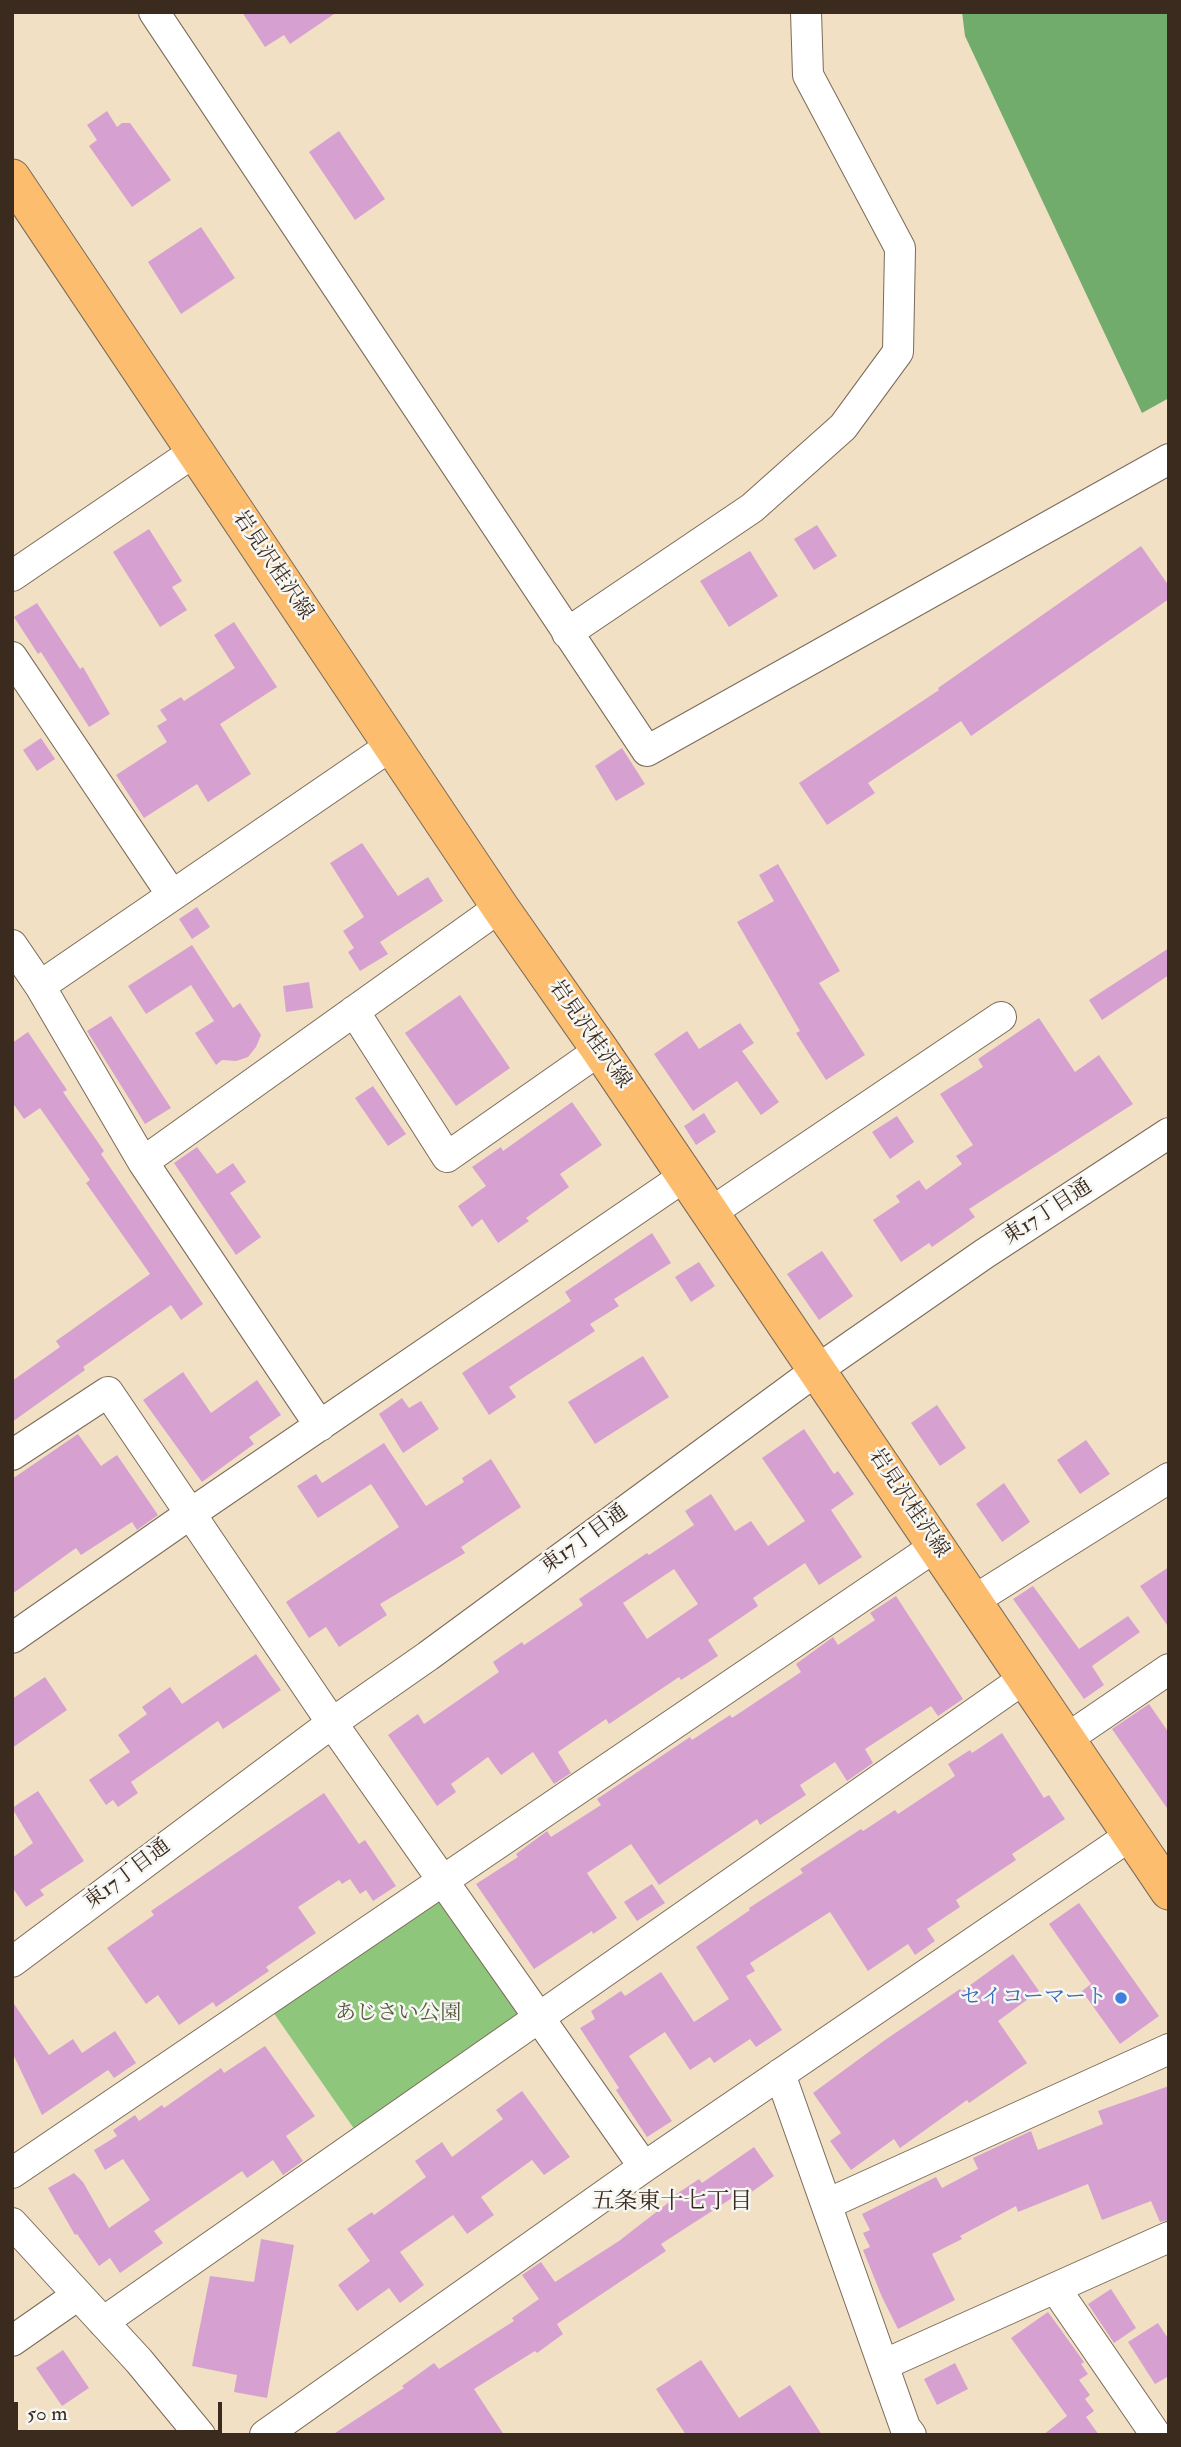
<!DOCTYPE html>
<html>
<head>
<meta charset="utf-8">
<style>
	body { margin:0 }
	#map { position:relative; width:1181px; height:2447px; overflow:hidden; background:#f1e0c4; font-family:"IM FELL Double Pica",serif }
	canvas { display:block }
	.frame { position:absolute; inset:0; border:14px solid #3b2a1e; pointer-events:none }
	.scale { position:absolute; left:14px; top:2402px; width:208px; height:32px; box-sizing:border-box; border:4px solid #3b2a1e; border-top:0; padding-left:9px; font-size:21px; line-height:24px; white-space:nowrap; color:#3b2a1e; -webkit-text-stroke:5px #f6f6f2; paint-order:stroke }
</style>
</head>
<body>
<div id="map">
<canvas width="1181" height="2447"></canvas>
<div class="frame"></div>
<div class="scale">50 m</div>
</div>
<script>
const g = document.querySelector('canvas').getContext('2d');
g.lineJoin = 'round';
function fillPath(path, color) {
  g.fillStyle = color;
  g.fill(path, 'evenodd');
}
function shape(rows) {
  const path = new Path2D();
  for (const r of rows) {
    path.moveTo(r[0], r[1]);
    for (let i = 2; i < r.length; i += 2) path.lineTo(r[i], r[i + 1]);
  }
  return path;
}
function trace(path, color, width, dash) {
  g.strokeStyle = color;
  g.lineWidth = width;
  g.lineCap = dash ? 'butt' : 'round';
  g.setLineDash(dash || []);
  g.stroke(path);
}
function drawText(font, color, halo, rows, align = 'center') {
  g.font = font + ' "IM FELL Double Pica","Noto Serif JP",serif';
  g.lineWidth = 5;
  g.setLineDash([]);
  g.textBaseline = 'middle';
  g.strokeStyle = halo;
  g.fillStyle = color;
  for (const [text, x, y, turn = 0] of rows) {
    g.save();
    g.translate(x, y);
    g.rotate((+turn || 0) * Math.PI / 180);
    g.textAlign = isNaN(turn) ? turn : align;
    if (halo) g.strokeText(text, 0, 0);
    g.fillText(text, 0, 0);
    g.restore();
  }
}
fillPath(shape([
	[439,1895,523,2016,357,2133,273,2012]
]), '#8ec77c');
fillPath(shape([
	[962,12,1169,12,1169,398,1142,413,965,36]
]), '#72ac6c');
fillPath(shape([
	[242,12,337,12,290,44,284,35,265,47],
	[107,111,117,127,122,123,130,123,171,180,132,207,89,146,97,140,87,125],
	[339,131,385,199,355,220,309,152],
	[201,227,235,278,181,314,148,262],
	[817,525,837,556,814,570,794,539],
	[149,529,182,581,172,587,187,610,160,627,113,552],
	[1141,546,1169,586,1169,599,971,736,961,721,868,783,875,793,827,825,799,783,939,690,938,688],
	[750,551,778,596,729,627,700,581],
	[37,603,80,669,83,667,110,714,89,727,41,652,38,654,14,617],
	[234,622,277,687,220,724,251,774,208,802,197,784,144,818,116,775,167,742,157,726,167,720,160,710,181,697,184,701,235,668,214,635],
	[41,738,55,759,37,771,23,750],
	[622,748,645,784,616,801,595,766],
	[362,843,398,896,428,877,443,901,380,942,388,954,360,971,348,952,354,948,343,931,364,917,330,863],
	[778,864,840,971,819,983,865,1055,826,1080,796,1033,800,1031,737,922,774,901,759,875],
	[197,907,210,927,192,939,179,919],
	[192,945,233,1008,240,1003,261,1035,256,1047,248,1057,236,1061,222,1060,216,1065,195,1033,214,1021,191,985,146,1014,128,986],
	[1169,948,1169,975,1102,1020,1089,1000],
	[309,982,313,1008,286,1012,283,986],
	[460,995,510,1068,456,1106,405,1033],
	[111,1016,171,1108,145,1124,87,1031],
	[1039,1018,1075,1072,1099,1055,1133,1104,969,1209,975,1217,932,1247,929,1243,901,1262,873,1220,900,1202,896,1196,919,1180,926,1190,962,1164,956,1156,973,1145,940,1094,983,1067,978,1059],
	[740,1023,754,1043,742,1051,779,1102,761,1115,737,1081,693,1111,654,1054,687,1031,699,1049],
	[28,1032,67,1090,63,1092,104,1151,101,1154,203,1304,181,1320,171,1305,83,1367,85,1370,12,1422,12,1381,60,1347,56,1341,150,1274,86,1183,90,1180,40,1108,24,1119,12,1102,12,1043],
	[373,1086,406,1134,388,1146,355,1098],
	[572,1102,602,1145,560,1174,569,1187,526,1218,529,1221,498,1243,482,1219,472,1227,458,1206,486,1186,472,1167,501,1147,503,1151],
	[704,1113,716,1132,696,1145,684,1126],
	[897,1116,914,1142,890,1159,872,1132],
	[197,1147,217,1174,233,1163,246,1182,230,1193,261,1237,236,1255,174,1163],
	[652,1233,671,1263,614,1299,619,1306,590,1324,595,1331,509,1387,516,1397,489,1415,462,1373,571,1301,565,1292],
	[822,1251,853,1296,819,1320,787,1274],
	[699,1262,715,1286,691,1302,675,1277],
	[643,1356,669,1397,595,1444,568,1402],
	[183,1372,211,1413,257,1380,281,1415,249,1437,254,1444,202,1482,143,1400],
	[402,1398,409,1408,421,1401,439,1429,403,1453,379,1414],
	[937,1405,966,1448,940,1466,911,1423],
	[804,1429,834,1474,838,1471,854,1494,831,1510,862,1557,819,1585,805,1563,753,1598,758,1606,708,1640,718,1656,681,1680,679,1677,609,1724,606,1719,558,1752,571,1773,554,1784,533,1752,501,1775,488,1757,451,1784,456,1792,437,1806,388,1735,418,1714,424,1724,499,1672,493,1662,522,1642,524,1645,583,1605,579,1599,647,1553,649,1555,694,1525,685,1511,711,1494,735,1531,751,1521,768,1546,805,1521,762,1458],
	[674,1569,698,1604,647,1639,623,1603],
	[78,1434,101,1466,117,1455,158,1515,137,1530,132,1522,81,1555,76,1548,12,1594,12,1479],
	[1086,1440,1110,1474,1080,1494,1057,1460],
	[384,1443,426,1506,464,1482,462,1478,491,1459,521,1507,461,1547,465,1553,380,1604,387,1615,339,1647,326,1627,309,1638,286,1602,399,1527,371,1484,318,1518,297,1486,316,1474,322,1483],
	[1004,1483,1030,1522,1002,1542,976,1504],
	[1169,1567,1169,1628,1140,1586],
	[1033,1586,1079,1649,1128,1616,1140,1632,1092,1666,1104,1685,1084,1699,1013,1599],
	[896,1596,963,1699,938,1716,931,1706,865,1749,873,1763,847,1781,835,1762,800,1785,806,1795,760,1825,757,1819,659,1885,631,1844,587,1873,617,1918,593,1934,592,1931,534,1969,476,1884,518,1857,516,1854,547,1831,551,1837,601,1805,597,1799,690,1737,692,1740,730,1715,732,1718,801,1672,796,1664,833,1637,838,1645,875,1620,870,1613],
	[256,1654,281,1690,223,1729,218,1721,131,1782,138,1793,118,1807,113,1800,106,1805,89,1780,130,1752,118,1735,147,1714,142,1707,170,1687,182,1704],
	[45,1677,67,1710,12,1748,12,1699],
	[1149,1704,1169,1733,1169,1811,1112,1729],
	[1002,1733,1044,1798,1049,1795,1065,1819,1012,1854,1016,1860,956,1900,960,1907,927,1929,935,1941,915,1955,908,1944,868,1971,830,1912,750,1963,755,1971,746,1976,782,2030,756,2047,750,2039,714,2063,710,2057,690,2070,665,2032,629,2056,672,2121,647,2137,616,2090,619,2088,580,2028,595,2019,591,2011,621,1991,625,1996,661,1972,694,2022,729,1999,696,1947,750,1910,749,1908,803,1873,800,1869,861,1829,863,1831,895,1810,898,1814,955,1776,948,1764,970,1750,972,1753],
	[38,1791,84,1861,40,1890,44,1895,26,1907,12,1887,12,1858,33,1843,12,1808],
	[324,1793,359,1844,365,1840,396,1886,373,1901,366,1890,360,1894,350,1879,342,1884,339,1880,298,1907,316,1933,266,1967,269,1971,216,2007,213,2002,179,2025,158,1995,146,2004,107,1948,154,1915,151,1911],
	[652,1884,665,1903,637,1921,624,1902],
	[1079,1903,1159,2016,1120,2044,1082,1991,1091,1984,1049,1924],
	[1013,1954,1039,1991,998,2021,1027,2063,969,2103,967,2100,900,2148,894,2139,851,2170,830,2141,841,2133,813,2093,885,2040,960,1989,962,1991],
	[12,2001,49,2055,73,2039,82,2053,115,2031,136,2063,114,2078,108,2070,42,2115,12,2052],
	[265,2046,315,2116,286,2136,303,2161,283,2175,273,2160,247,2178,242,2171,154,2231,163,2243,120,2273,110,2258,99,2266,77,2234,75,2235,48,2188,74,2173,83,2182,109,2228,150,2200,123,2159,105,2170,94,2150,117,2136,113,2130,135,2115,139,2121,162,2105,164,2108,221,2068,224,2073],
	[1169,2086,1169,2220,1160,2222,1151,2201,1102,2220,1088,2184,1018,2212,1016,2206,960,2236,962,2239,932,2254,955,2300,898,2329,882,2297,863,2250,870,2247,863,2233,870,2230,862,2214,936,2177,942,2188,978,2169,973,2158,1031,2131,1038,2150,1103,2124,1098,2111],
	[522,2091,570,2157,544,2175,532,2160,481,2197,494,2215,467,2234,453,2215,400,2252,424,2285,400,2303,389,2288,357,2311,338,2285,370,2261,347,2229,372,2212,374,2215,426,2177,415,2161,442,2142,452,2157,503,2119,496,2110],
	[754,2147,774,2176,746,2196,743,2191,661,2244,666,2251,557,2324,563,2334,537,2353,535,2351,474,2389,504,2435,332,2435,404,2388,402,2386,434,2363,439,2369,514,2321,512,2318,539,2299,522,2275,541,2262,555,2282,619,2241,673,2199,672,2197,699,2179,702,2183],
	[261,2239,294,2245,267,2398,234,2392,237,2375,192,2366,210,2276,254,2282],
	[1111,2289,1136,2328,1114,2343,1088,2304],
	[1048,2312,1084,2362,1081,2364,1088,2374,1079,2380,1090,2395,1085,2399,1094,2411,1086,2417,1099,2435,1043,2435,1067,2416,1011,2338],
	[1158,2323,1169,2340,1169,2376,1155,2384,1128,2342],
	[63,2350,89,2388,62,2406,36,2368],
	[701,2360,739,2418,790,2385,822,2435,686,2435,656,2389],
	[955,2363,968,2389,937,2405,924,2379]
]), '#d6a1d1');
const minor = shape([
	[154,12,647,751,1169,459],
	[12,576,194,452],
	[567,633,752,508,843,427,898,352,900,248,808,75,806,12],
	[12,657,172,895],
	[12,945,40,986,143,1162,320,1426],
	[40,986,392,745],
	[354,1011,447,1157,600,1050],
	[143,1162,500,907],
	[710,1213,1001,1017],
	[12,1455,108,1392,332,1723,644,2167],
	[973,1601,1169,1478],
	[12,1638,190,1514,685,1176],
	[1065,1740,1169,1669],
	[12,1962,332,1723,428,1656,817,1370,984,1254,1169,1133],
	[780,2074,905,2427,911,2435],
	[12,2173,936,1546],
	[827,2204,1169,2049],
	[12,2223,139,2361,200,2435],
	[1055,2288,1156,2435],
	[103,2322,1025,1678],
	[12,2341,78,2295],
	[883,2365,1169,2237],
	[265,2435,644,2167,1131,1835]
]);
const major = shape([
	[12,178,500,907,600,1050,1169,1891]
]);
trace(minor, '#7b6a58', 32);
trace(major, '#7b6a58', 39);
trace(minor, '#fff', 30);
trace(major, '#fcbd6e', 37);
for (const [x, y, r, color] of [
	[1121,1998,7,"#3f7fe0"]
]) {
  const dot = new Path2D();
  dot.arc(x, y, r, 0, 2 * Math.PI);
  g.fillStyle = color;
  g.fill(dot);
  trace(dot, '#f6f6f2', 2.5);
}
drawText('21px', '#3b2a1e', '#f6f6f2', [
	["岩見沢桂沢線",272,566,56],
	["岩見沢桂沢線",589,1035,55],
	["東17丁目通",1048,1213,-33],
	["岩見沢桂沢線",908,1504,56],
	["東17丁目通",585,1540,-36],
	["東17丁目通",128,1875,-37]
]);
drawText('21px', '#366cbe', '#f6f6f2', [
	["セイコーマート",1107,1998]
], 'right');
drawText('21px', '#54593a', '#f6f6f2', [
	["あじさい公園",398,2014]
]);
drawText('23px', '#3b2a1e', '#f6f6f2', [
	["五条東十七丁目",672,2203]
]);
</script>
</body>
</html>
